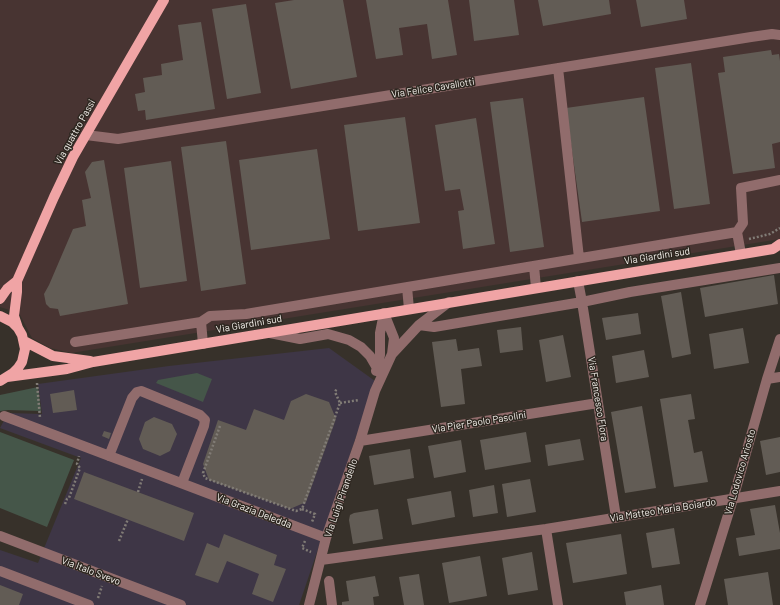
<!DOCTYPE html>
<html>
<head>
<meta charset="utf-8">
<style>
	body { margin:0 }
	canvas { display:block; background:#37312a }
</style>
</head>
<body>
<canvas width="780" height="605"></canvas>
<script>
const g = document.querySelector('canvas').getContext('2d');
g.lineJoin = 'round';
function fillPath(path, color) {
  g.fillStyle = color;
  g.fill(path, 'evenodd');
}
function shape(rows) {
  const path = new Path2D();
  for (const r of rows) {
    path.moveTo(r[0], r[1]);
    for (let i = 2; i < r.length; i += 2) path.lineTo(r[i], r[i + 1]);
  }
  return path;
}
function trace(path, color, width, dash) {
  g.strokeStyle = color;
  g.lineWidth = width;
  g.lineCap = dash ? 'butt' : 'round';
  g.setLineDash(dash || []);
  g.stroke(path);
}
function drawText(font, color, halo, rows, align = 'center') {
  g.font = font + ' Barlow,sans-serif';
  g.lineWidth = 3;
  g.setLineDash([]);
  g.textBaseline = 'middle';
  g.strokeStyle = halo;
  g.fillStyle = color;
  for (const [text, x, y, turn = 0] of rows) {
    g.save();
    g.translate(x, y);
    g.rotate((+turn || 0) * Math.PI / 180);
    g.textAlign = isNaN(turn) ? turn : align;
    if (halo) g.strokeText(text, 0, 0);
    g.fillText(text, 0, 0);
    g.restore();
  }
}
fillPath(shape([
	[329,348,375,381,299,605,0,605,0,550,38,563,81,458,0,428,8,413,42,414,38,384,169,366]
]), '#3e3646');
fillPath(shape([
	[0,0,780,0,780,239,71,353,50,348,32,338,19,313,0,307]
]), '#483432');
fillPath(shape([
	[197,373,212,379,203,402,156,383,158,380],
	[38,387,41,411,8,410,0,411,0,395],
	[0,432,74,460,47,527,0,508]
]), '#455649');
fillPath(shape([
	[294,0,343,0,357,77,291,89,275,3],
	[366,0,448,0,457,55,432,59,427,24,399,28,403,55,376,59],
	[469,0,514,0,519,35,474,41],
	[538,0,609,0,611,14,543,26],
	[636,0,684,0,687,19,641,27],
	[246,4,261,93,227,99,212,9],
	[201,22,215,109,146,120,145,110,138,111,135,94,145,92,143,78,162,75,161,64,183,60,178,25],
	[771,50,772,55,779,54,780,61,780,142,772,144,775,168,733,174,718,73,725,72,723,57],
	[691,63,710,204,674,209,655,68],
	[644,97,660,211,582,222,566,108],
	[523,98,544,247,510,252,490,102],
	[405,117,420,223,358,231,344,125],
	[476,118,495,244,463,249,458,211,464,210,460,189,445,191,435,125],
	[226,141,246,284,201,291,181,147],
	[317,149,330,239,251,250,239,160],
	[104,160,128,304,60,316,58,309,50,308,46,304,44,294,49,285,73,229,86,226,82,200,91,198,85,172,92,162],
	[171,161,187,281,140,288,124,168],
	[774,275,778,304,705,317,700,288],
	[681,292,691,354,672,358,661,296],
	[638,313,641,334,606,340,602,318],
	[521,327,523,350,500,353,497,330],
	[743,328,749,363,714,369,709,334],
	[563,335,571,377,546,382,539,340],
	[456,339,458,351,479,348,482,366,461,369,465,404,441,407,432,342],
	[644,350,649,377,616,383,612,356],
	[74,390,77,410,53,413,50,394],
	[306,394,329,402,336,419,306,502,290,509,209,480,203,464,218,420,246,430,254,409,284,420,291,401],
	[691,394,695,419,688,420,694,453,702,451,708,482,674,487,660,399],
	[642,406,656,488,625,493,611,412],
	[154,417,172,424,177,434,170,451,160,456,143,449,139,439,145,422],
	[104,431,111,433,109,439,102,436],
	[526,432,531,462,485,470,480,440],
	[780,437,780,472,766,475,760,441],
	[580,439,584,460,548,466,545,445],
	[461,440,466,472,434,478,428,446],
	[410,449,414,478,374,485,369,456],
	[84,472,194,513,184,541,74,499],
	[530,479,536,512,507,517,502,484],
	[494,485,498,513,473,517,469,490],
	[451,491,455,517,412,525,407,499],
	[775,505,780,533,780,549,739,556,736,538,755,535,750,509],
	[378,509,383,539,353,544,349,520,350,515,354,513],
	[674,528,680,564,652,568,646,533],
	[224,534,277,555,274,565,286,569,273,602,252,594,259,574,227,561,218,583,195,575,207,543,219,548],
	[621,534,627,574,573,583,566,543],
	[532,552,538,590,508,595,502,558],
	[480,556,487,596,449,603,442,563],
	[768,572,773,605,728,605,724,579],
	[419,574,424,605,404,605,399,577],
	[375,576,379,596,373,597,374,605,342,605,342,602,349,601,346,581],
	[0,585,23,594,19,605,0,605],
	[661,585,664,605,626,605,624,592]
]), '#625c55');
trace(shape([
	[749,239,770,234,780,228],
	[37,383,40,418],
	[340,403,359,400],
	[220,426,203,473,205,478,296,511,302,509,340,403,335,392,337,388],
	[138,492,142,479],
	[65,504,67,499,69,498,80,468,77,464,79,456],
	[302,509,315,514,312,522],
	[119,541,128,519],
	[305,541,302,548,311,552],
	[98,598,102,586]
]), '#817c76', 2.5, [2, 2]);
trace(shape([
	[558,68,579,258],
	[86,135,118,139,751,37,772,34,780,35],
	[741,254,737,232,743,223,741,188,780,180],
	[534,266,536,288],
	[578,281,582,302,616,517],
	[407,287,409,309],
	[201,322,203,344],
	[419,325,434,327,582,302,630,292,780,268],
	[270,333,300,339,328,334,349,340,361,347,370,356,377,368],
	[75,342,201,322,210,316,246,314,737,232],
	[392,354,419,325,449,302],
	[376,371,380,355,380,333,384,313],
	[767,379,780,377],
	[4,416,326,538],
	[360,441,598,403],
	[109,456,132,398,137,392,141,391,200,415,205,420,204,426,182,483],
	[546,529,558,605],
	[0,536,181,605],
	[321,560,546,529,780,491],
	[0,571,89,605],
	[329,581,332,605],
	[309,605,326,538,360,441,375,391,392,354,394,338,384,313],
	[700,605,733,499,767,379,780,339]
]), '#916c6c', 10);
trace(shape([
	[0,299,7,289,17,281],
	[0,316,12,322,18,328,22,335,25,349,22,362,18,368,13,373,0,381],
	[18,328,14,316,17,292,17,281,54,197,73,157,164,0],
	[24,341,53,356,90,361],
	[7,377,67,369,93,362,773,249,780,244]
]), '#f0a4a5', 10);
drawText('10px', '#f5f1ec', '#2d2720', [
	["Via Felice Cavallotti",433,88,-9],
	["Via quattro Passi",75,132,-61],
	["Via Giardini sud",657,256,-9],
	["Via Giardini sud",249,324,-10],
	["Via Francesco Flora",598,399,81],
	["Via Pier Paolo Pasolini",479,422,-9],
	["Via Lodovico Ariosto",740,472,-74],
	["Via Luigi Pirandello",341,498,-71],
	["Via Matteo Maria Boiardo",663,510,-9],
	["Via Grazia Deledda",254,511,21],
	["Via Italo Svevo",91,571,21]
]);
</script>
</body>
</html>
